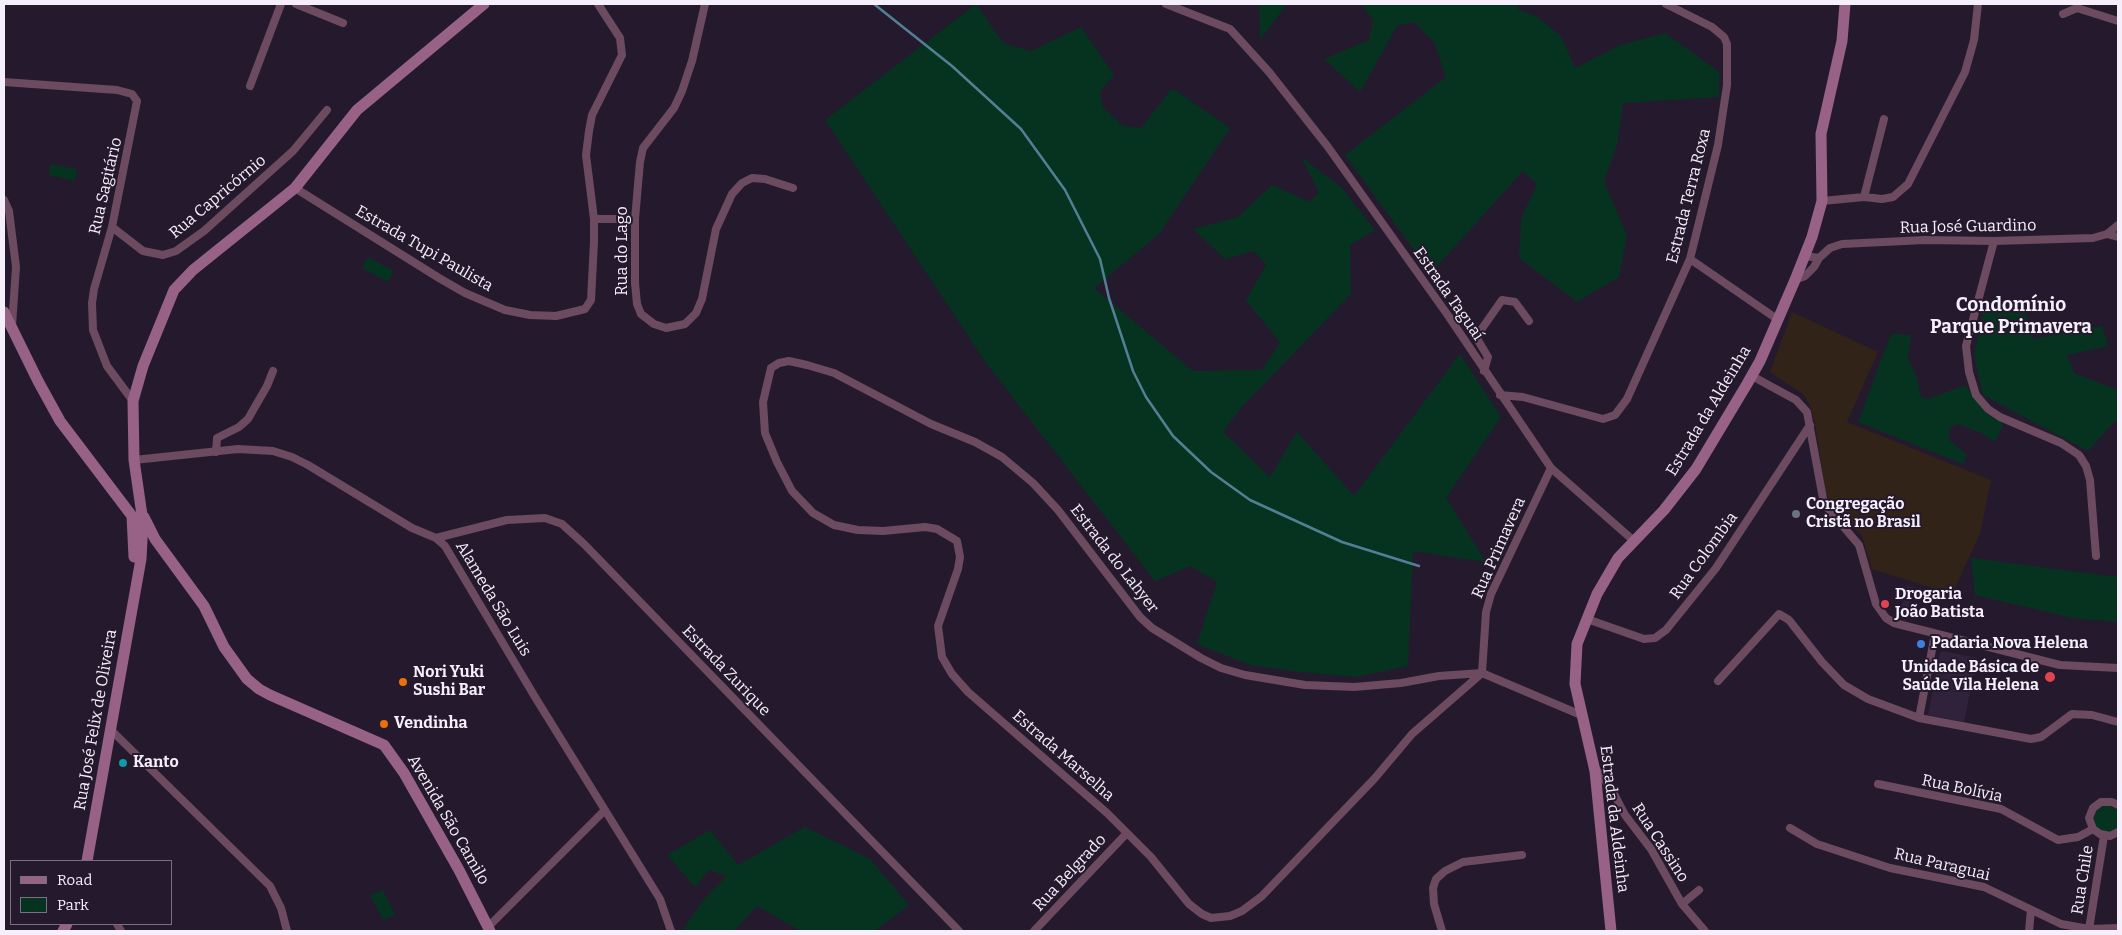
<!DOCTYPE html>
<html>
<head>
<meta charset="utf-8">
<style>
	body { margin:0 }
	#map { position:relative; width:2122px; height:935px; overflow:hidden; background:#251a2d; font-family:Bitter,serif }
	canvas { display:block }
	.frame { position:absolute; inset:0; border:5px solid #f5eefb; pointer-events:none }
	.legend { position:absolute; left:10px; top:860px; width:162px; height:65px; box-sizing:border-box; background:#251a2d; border:1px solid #786f7f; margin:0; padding:6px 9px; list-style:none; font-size:15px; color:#f5eefb }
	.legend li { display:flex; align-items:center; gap:10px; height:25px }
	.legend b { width:25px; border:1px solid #786f7f }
</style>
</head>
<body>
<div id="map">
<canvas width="2122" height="935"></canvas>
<div class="frame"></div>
<ul class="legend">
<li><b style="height:6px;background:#976285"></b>Road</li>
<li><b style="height:14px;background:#053320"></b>Park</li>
</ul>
</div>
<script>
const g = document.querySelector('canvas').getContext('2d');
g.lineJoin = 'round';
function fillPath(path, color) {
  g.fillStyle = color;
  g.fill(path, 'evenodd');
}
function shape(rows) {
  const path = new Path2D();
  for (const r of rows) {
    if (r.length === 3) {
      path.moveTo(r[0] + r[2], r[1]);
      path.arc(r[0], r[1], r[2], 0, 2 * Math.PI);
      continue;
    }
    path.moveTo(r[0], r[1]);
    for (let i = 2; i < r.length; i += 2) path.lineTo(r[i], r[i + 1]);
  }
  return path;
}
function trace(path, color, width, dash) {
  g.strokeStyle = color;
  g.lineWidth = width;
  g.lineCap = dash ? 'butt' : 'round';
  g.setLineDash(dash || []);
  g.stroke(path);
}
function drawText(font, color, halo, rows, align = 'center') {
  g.font = font + ' Bitter,serif';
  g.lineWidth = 4;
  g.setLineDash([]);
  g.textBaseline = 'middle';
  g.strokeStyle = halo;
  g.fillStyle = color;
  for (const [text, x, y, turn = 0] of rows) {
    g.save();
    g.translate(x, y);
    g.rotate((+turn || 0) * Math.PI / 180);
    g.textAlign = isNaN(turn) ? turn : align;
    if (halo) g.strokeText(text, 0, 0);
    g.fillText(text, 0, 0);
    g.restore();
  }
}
fillPath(shape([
	[1907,586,1919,589,1916,597,1911,596,1909,605,1913,607,1912,615,1900,612],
	[1943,651,1977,658,1964,722,1928,715,1940,653]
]), '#31223b');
fillPath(shape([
	[1792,312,1878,352,1847,422,1991,480,1980,534,1952,594,1872,569,1862,536,1834,509,1825,491,1815,423,1810,405,1803,394,1770,372]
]), '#312317');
fillPath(shape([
	[976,4,1003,43,1031,51,1081,27,1114,75,1100,92,1102,106,1122,125,1141,128,1172,88,1230,128,1159,234,1094,288,1193,371,1262,370,1280,343,1246,300,1266,265,1254,251,1225,259,1193,229,1238,217,1272,185,1310,202,1319,192,1301,157,1342,188,1375,230,1350,245,1351,294,1239,410,1223,432,1270,477,1297,432,1354,496,1460,354,1501,417,1446,498,1486,562,1413,551,1408,666,1357,677,1300,672,1250,665,1197,644,1217,582,1190,566,1155,581,986,363,825,120],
	[1259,4,1287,4,1260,40],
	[1361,4,1519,4,1518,9,1536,16,1561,36,1575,68,1620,45,1665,33,1719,72,1719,97,1623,103,1617,145,1604,182,1627,235,1619,277,1577,302,1519,258,1521,219,1537,184,1523,171,1431,273,1345,155,1446,77,1434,42,1414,22,1397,26,1360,92,1324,59,1369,40,1373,20],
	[50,164,77,169,75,181,49,175],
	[368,257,394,271,388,282,362,268],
	[1985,302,2025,311,2033,339,2102,326,2108,346,2067,355,2074,373,2118,390,2118,422,2115,421,2088,451,1983,395,1974,355],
	[1891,334,1911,335,1908,358,1916,375,1921,397,1929,399,1965,385,1987,414,2004,424,1995,442,1981,433,1959,424,1951,426,1948,439,1967,455,1963,464,1858,422],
	[1971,558,2118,577,2118,622,2073,618,1975,595],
	[2107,819,13],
	[805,827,870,859,909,905,875,931,801,931,757,906,734,931,682,931,705,898,727,876,709,870,695,887,667,855,710,830,738,865],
	[383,890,395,915,383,920,370,895]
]), '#053320');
trace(shape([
	[874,4,952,66,1021,129,1065,190,1100,259,1109,298,1133,371,1146,397,1173,436,1211,472,1250,500,1342,542,1419,566]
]), '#537f94', 2.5);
trace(shape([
	[296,4,343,23],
	[705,4,692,61,682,91,674,108,643,148,640,162,635,219,635,283,637,304,641,314,654,324,666,328,685,324,696,313,702,299,716,229,732,194,742,183,752,178,765,179,793,188],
	[1166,4,1230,29,1269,72,1328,147,1447,314,1551,468,1634,541],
	[2063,14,2077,8,2118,21],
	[4,82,117,90,132,94,137,101,112,227,94,289,92,303,93,330,107,366,133,401],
	[250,86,281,4],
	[295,188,439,278,465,293,505,310,530,315,556,316,585,309,591,300,594,242,594,219,586,155,589,131,592,115,622,55,620,38,598,4],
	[1864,197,1884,119],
	[4,200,9,211,16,267,12,326],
	[1822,201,1864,197,1882,199,1893,197,1908,184,1965,72,1974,40,1978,4],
	[594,219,635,219],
	[112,227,143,251,163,255,176,251,204,231,293,151,327,110],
	[2107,234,2118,237],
	[1994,241,1966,346,1969,372,1976,395,1988,409,2000,417,2061,443,2079,455,2086,466,2090,480,2096,556],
	[1819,258,1830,248,1842,244,1925,240,1994,241,2093,238,2107,234,2118,225],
	[1690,259,1777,319],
	[1795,280,1805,276,1814,267,1819,258,1805,256],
	[1484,371,1488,357,1476,337,1502,300,1515,302,1529,321],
	[1752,376,1796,400,1807,412,1824,504,1859,545,1876,604,1886,618,1894,623,2060,665,2118,668],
	[1500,395,1523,397,1603,419,1615,415,1627,399,1690,259,1718,145,1727,85,1727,44,1724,37,1712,27,1666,4],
	[216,452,217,438,239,427,248,419,267,386,273,371],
	[134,460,238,449,273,451,292,457,308,465,412,528,436,538,445,546,535,697,660,899,671,931],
	[1551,468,1491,594,1486,612,1482,673,1412,734,1375,778,1262,896,1242,911,1230,916,1211,918,1202,914,1189,904,1151,857,1107,813,968,692,952,674,942,657,938,626,958,569,960,557,957,541,937,529,925,527,883,531,858,530,834,525,813,513,792,491,777,462,765,433,763,402,771,368,779,363,789,361,807,365,834,373,931,424,975,442,1002,457,1033,483,1058,510,1140,617,1152,628,1201,658,1221,668,1245,675,1305,685,1354,687,1401,683,1439,676,1482,673,1581,715],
	[436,538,507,520,545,518,562,524,584,544,959,931],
	[1587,619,1644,639,1655,638,1666,630,1716,568,1810,425],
	[1718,681,1779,614,1789,620,1822,662,1844,685,1868,699,1919,718,2031,739,2041,737,2072,714,2092,715,2118,722],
	[1919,718,1935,634],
	[112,731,270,886,281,908,287,931],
	[1596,769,1611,788,1625,815,1651,849,1682,904,1705,931],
	[1878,784,2001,809,2058,840,2078,837,2093,829],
	[2118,805,2112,802,2101,802,2093,808,2089,818,2093,829,2100,834,2110,836,2118,832],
	[1790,828,1817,844,1890,868,1984,887,2061,924,2089,929,2118,928],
	[1682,904,1699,890],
	[117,924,121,931],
	[489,926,605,810],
	[2089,929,2104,836],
	[1034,931,1126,834],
	[1442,931,1434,904,1433,888,1436,879,1445,871,1463,862,1522,855],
	[2029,931,2031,910]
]), '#6c4a60', 8);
trace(shape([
	[4,312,38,381,60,421,132,516,134,557],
	[144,517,155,539,204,606,224,647,247,679,259,689,270,695,384,745,404,773,459,870,490,931],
	[87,861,141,559,143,522,134,460,133,401,143,366,174,290,193,270,295,188,357,110,484,4],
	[63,931,67,924],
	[1611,931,1595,771,1575,684,1577,644,1597,594,1618,558,1664,510,1696,469,1747,384,1760,361,1795,280,1812,237,1822,201,1821,134,1842,41,1845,4]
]), '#976285', 11);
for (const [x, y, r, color] of [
	[1796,514,5,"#6b7280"],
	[1885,604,5,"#e0444e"],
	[1921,644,5,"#3f7fe0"],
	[2050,677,6,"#e0444e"],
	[403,682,5,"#e8710a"],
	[384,724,5,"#e8710a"],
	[123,763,5,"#0f9aa8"]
]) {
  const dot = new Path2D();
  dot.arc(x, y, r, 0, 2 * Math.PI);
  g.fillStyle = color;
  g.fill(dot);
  trace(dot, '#251a2d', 2);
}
drawText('16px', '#f5eefb', '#251a2d', [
	["Rua Sagitário",106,186,-77],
	["Estrada Terra Roxa",1689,196,-76],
	["Rua Capricórnio",218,197,-40],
	["Rua José Guardino",1968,227,-1],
	["Estrada Tupi Paulista",424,249,30],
	["Rua do Lago",623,251,-90],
	["Estrada Taguaí",1448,294,55],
	["Estrada da Aldeinha",1709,411,-59],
	["Rua Primavera",1499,548,-66],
	["Rua Colombia",1704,556,-54],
	["Estrada do Lahyer",1114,559,52],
	["Alameda São Luis",493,599,59],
	["Estrada Zurique",726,671,46],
	["Rua José Felix de Oliveira",96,720,-80],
	["Estrada Marselha",1063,756,41],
	["Rua Bolívia",1962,789,12],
	["Estrada da Aldeinha",1614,819,83],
	["Avenida São Camilo",448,820,60],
	["Rua Cassino",1660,843,57],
	["Rua Paraguai",1942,865,13],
	["Rua Belgrado",1070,873,-47],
	["Rua Chile",2083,880,-81]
]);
drawText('bold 16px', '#f5eefb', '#251a2d', [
	["Congregação",1806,505],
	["Cristã no Brasil",1806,523],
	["Drogaria",1895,595],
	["João Batista",1895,613],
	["Padaria Nova Helena",1931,644],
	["Unidade Básica de",2039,668,"right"],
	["Saúde Vila Helena",2039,686,"right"],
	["Nori Yuki",413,673],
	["Sushi Bar",413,691],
	["Vendinha",394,724],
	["Kanto",133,763]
], 'left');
drawText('bold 19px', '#f5eefb', '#251a2d', [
	["Condomínio",2011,306],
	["Parque Primavera",2011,328]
]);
</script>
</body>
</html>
